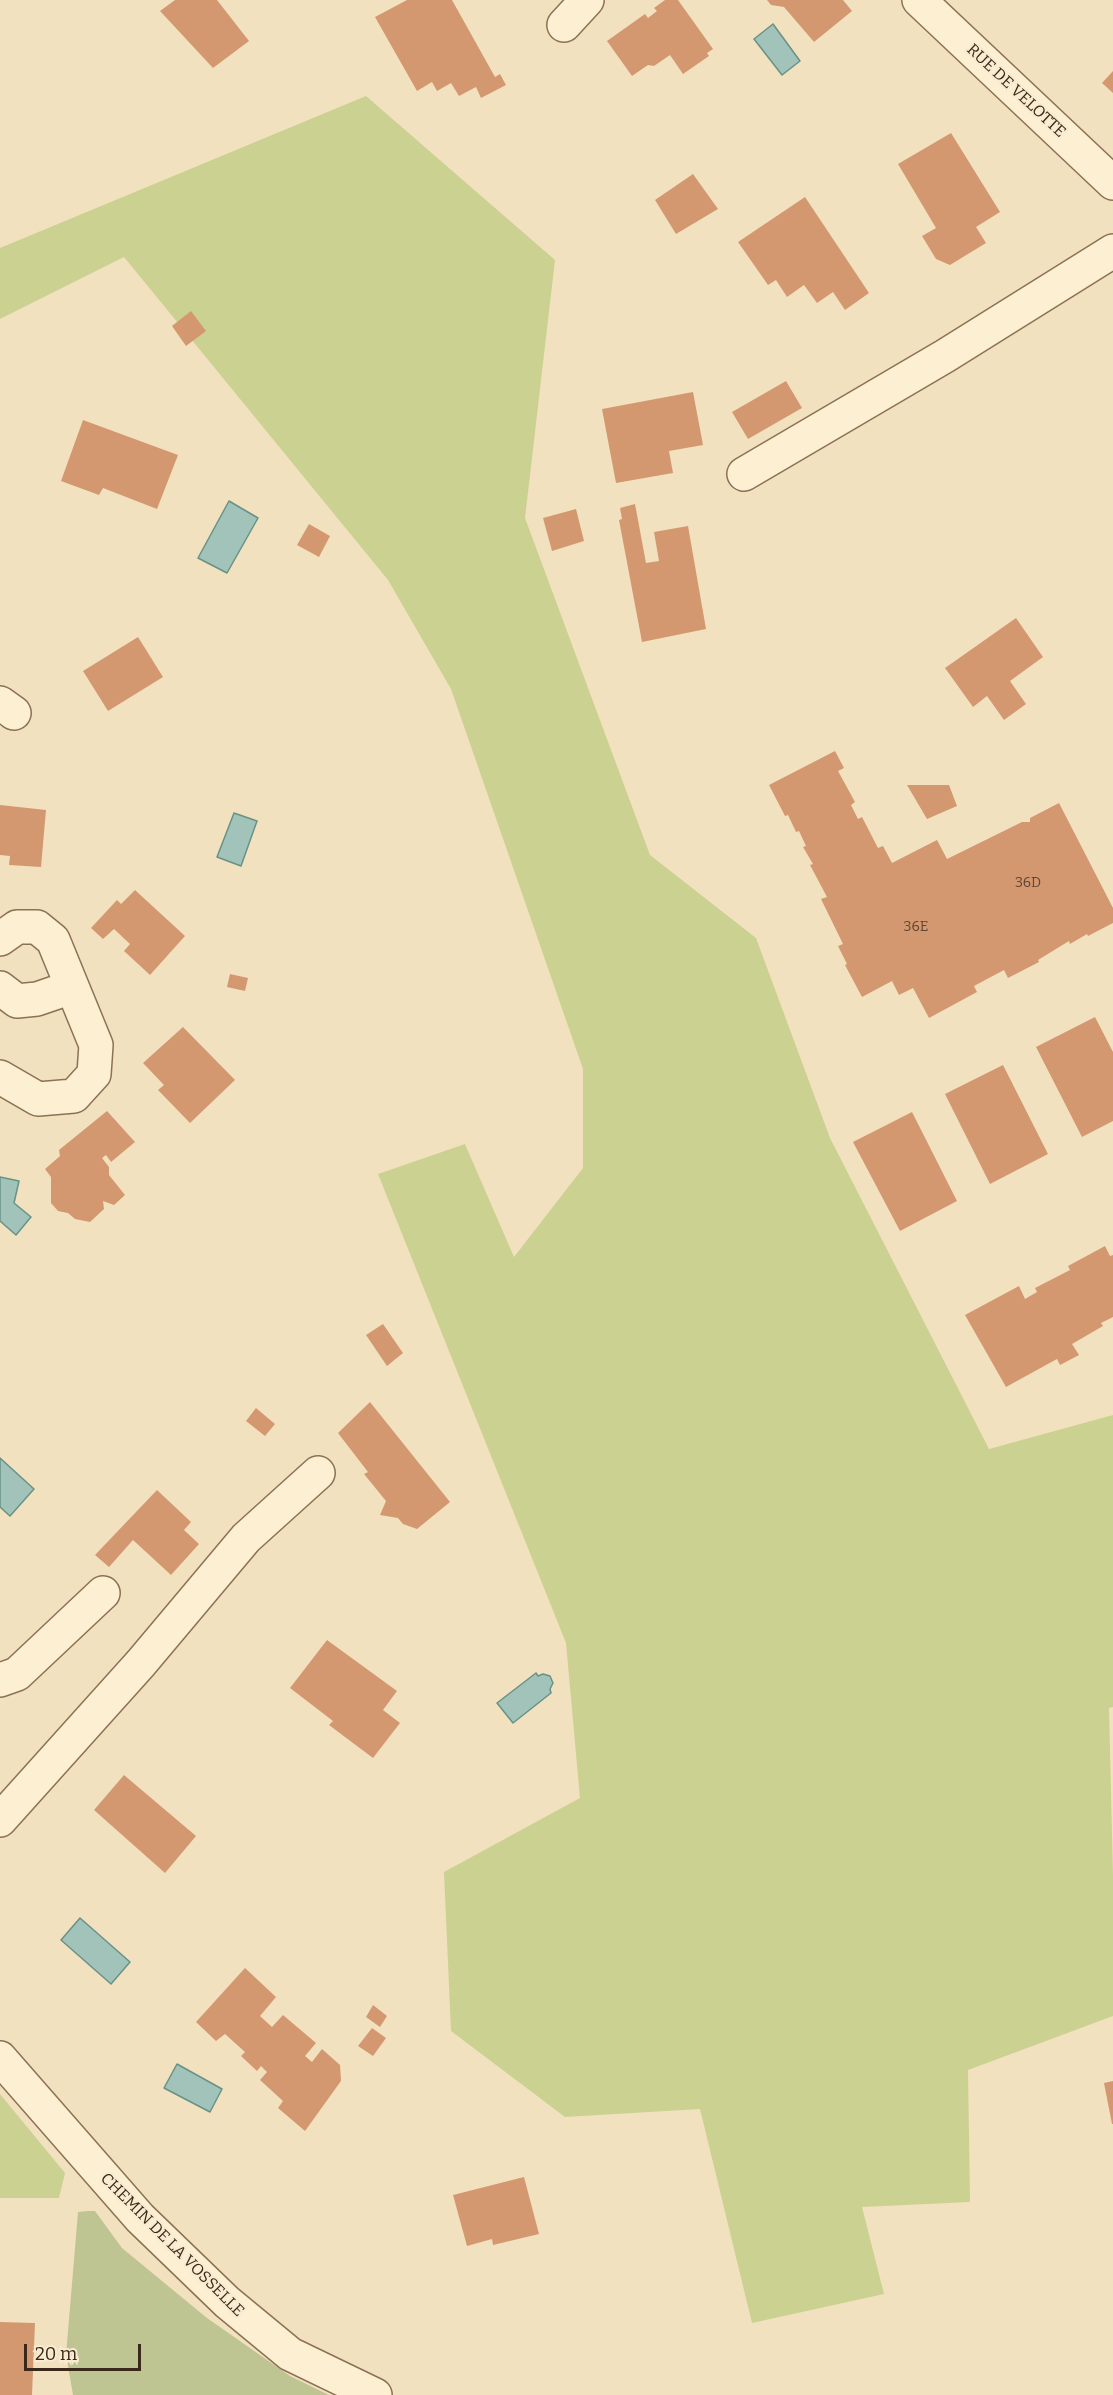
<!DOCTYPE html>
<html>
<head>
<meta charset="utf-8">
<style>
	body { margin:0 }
	#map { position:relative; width:1113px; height:2395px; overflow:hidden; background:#f2e1be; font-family:Bitter,serif }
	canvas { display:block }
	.scale { position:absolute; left:24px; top:2344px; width:117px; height:27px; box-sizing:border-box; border:3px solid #3a291b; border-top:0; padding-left:8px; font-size:18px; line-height:21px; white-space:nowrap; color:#3a291b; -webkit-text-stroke:4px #f8ebcf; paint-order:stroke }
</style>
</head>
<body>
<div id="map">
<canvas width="1113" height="2395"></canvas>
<div class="scale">20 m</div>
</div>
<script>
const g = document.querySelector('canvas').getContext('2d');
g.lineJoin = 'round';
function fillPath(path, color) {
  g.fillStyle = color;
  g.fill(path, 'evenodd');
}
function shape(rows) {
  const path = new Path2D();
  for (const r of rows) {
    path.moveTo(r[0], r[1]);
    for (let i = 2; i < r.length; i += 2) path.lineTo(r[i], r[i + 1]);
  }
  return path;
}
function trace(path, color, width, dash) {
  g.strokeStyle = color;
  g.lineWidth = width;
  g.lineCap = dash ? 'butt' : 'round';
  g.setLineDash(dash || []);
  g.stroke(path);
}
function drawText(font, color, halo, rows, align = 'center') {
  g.font = font + ' Bitter,serif';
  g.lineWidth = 4.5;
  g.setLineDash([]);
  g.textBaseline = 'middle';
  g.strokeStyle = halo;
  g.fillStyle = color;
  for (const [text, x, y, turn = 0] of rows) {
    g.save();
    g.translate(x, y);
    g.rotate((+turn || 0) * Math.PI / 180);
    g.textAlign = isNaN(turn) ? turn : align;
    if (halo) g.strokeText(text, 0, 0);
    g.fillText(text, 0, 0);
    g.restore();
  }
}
fillPath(shape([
	[366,96,555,260,525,518,650,855,756,938,830,1138,989,1449,1113,1415,1113,1707,1109,1708,1113,1877,1113,2016,968,2070,970,2202,862,2207,884,2294,752,2323,700,2109,565,2117,451,2031,444,1872,580,1798,566,1643,378,1174,465,1144,514,1257,583,1168,583,1069,451,689,388,580,124,257,0,319,0,248],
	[0,2094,65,2173,59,2198,0,2198]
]), '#cbd191');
fillPath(shape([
	[87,2211,95,2211,122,2248,207,2318,290,2376,329,2395,73,2395,66,2355,78,2212]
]), '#bfc592');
const water = shape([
	[773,24,800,61,782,75,754,39,773,24],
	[229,501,258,518,227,573,198,558,229,501],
	[234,813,257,821,241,866,217,857,234,813],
	[0,1177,19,1181,14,1203,31,1217,16,1235,0,1221,0,1177],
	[0,1458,34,1489,10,1516,0,1507,0,1458],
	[536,1673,538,1676,543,1674,550,1676,553,1683,550,1689,551,1693,513,1723,497,1703,536,1673],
	[80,1918,130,1962,111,1984,61,1940,80,1918],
	[177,2064,222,2089,210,2112,164,2088,177,2064]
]);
fillPath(water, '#a2c3b9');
trace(water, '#689287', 1.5);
fillPath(shape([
	[175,0,217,0,249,41,213,68,160,11],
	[407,0,452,0,495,77,500,74,506,85,481,98,476,87,459,96,451,83,437,91,432,82,417,91,375,17],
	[665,0,678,0,713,49,707,53,709,56,683,74,670,55,654,66,648,65,632,76,607,41,645,14,648,18,657,11,654,8],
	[767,0,843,0,852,11,814,42,784,7,771,5],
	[1113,71,1113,93,1102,83],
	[951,133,1000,212,976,227,986,243,950,265,936,259,922,236,936,228,898,164],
	[693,174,718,209,676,234,655,200],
	[805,197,869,293,845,310,833,292,817,303,804,285,787,297,776,280,768,285,738,242],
	[191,311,206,331,186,346,172,326],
	[786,381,802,408,748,439,732,412],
	[693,392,703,445,669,451,673,473,616,483,602,409],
	[83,420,178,455,157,509,103,488,99,495,61,481],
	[635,504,646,563,659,561,654,532,688,526,706,629,642,642,619,520,622,519,620,508],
	[576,509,584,541,552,551,543,518],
	[309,524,330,536,319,557,297,545],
	[1016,618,1043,657,1010,681,1026,704,1004,720,987,696,973,707,945,668],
	[138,637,163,677,108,711,83,671],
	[835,751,844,768,838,771,855,802,851,805,858,819,862,817,878,848,883,846,892,863,937,840,947,859,1022,822,1030,822,1030,818,1059,803,1113,908,1113,923,1088,936,1087,934,1070,944,1069,941,1038,960,1039,962,1008,978,1004,970,974,986,977,992,929,1018,913,988,899,995,892,981,862,997,845,965,847,964,838,946,843,944,821,899,827,897,810,865,813,864,803,847,806,846,799,831,796,832,788,815,785,816,769,785],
	[907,785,949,785,957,806,927,819],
	[0,805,46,810,41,867,9,865,10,856,0,855],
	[135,890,185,936,150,975,124,951,130,944,114,929,103,939,91,928,117,900,121,904],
	[230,974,248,978,245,991,227,987],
	[1095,1017,1113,1052,1113,1121,1082,1137,1036,1047],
	[183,1027,235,1080,190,1123,158,1090,164,1085,143,1063],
	[1003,1065,1048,1154,990,1184,945,1094],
	[107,1111,135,1142,111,1162,106,1155,102,1158,109,1167,109,1175,125,1195,114,1205,103,1201,104,1209,90,1222,75,1219,68,1213,58,1211,51,1203,51,1177,45,1169,60,1156,59,1150],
	[912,1112,957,1201,900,1231,853,1142],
	[1105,1246,1110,1256,1113,1255,1113,1317,1101,1323,1103,1326,1072,1344,1079,1355,1060,1365,1057,1359,1006,1387,965,1315,1019,1286,1025,1299,1037,1292,1035,1288,1070,1270,1068,1266],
	[383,1324,403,1353,387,1366,366,1335],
	[370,1402,450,1502,417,1529,403,1524,398,1518,380,1515,386,1501,364,1474,368,1472,338,1433],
	[256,1408,275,1424,265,1436,246,1421],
	[157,1490,191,1522,184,1530,199,1544,171,1575,133,1540,109,1567,95,1555],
	[327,1640,397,1691,383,1710,400,1723,373,1758,329,1725,333,1721,290,1688],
	[124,1775,196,1836,165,1873,94,1810],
	[245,1968,276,1997,260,2016,272,2027,283,2015,316,2043,305,2056,312,2062,322,2049,340,2065,341,2081,305,2131,278,2108,283,2101,260,2080,267,2072,261,2066,257,2071,241,2056,245,2052,225,2034,216,2041,196,2022],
	[373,2005,387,2016,380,2027,366,2017],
	[372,2028,386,2038,373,2056,358,2046],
	[1113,2081,1113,2124,1112,2124,1104,2083],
	[524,2177,539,2234,493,2245,492,2239,467,2246,453,2195],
	[0,2322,35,2323,32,2395,0,2395]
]), '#d49871');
const minor = shape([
	[919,0,1113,183],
	[564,25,587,0],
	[744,474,945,356,1113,251],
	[0,703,14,713],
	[0,939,17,927,37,927,53,940,96,1045,94,1074,74,1096,38,1099,0,1077],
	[0,988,17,1001,37,999,72,987],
	[0,1680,17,1674,103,1593],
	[0,1820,141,1663,246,1538,318,1473],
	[0,2058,140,2218,227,2302,290,2354,375,2395]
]);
trace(minor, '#8c7155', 36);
trace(minor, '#fcefd2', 33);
drawText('14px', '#604530', null, [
	["36D",1028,883],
	["36E",916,927]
]);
drawText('16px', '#3a291b', '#f8ebcf', [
	["RUE DE VELOTTE",1016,91,43],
	["CHEMIN DE LA VOSSELLE",172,2245,45]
]);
</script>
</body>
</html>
